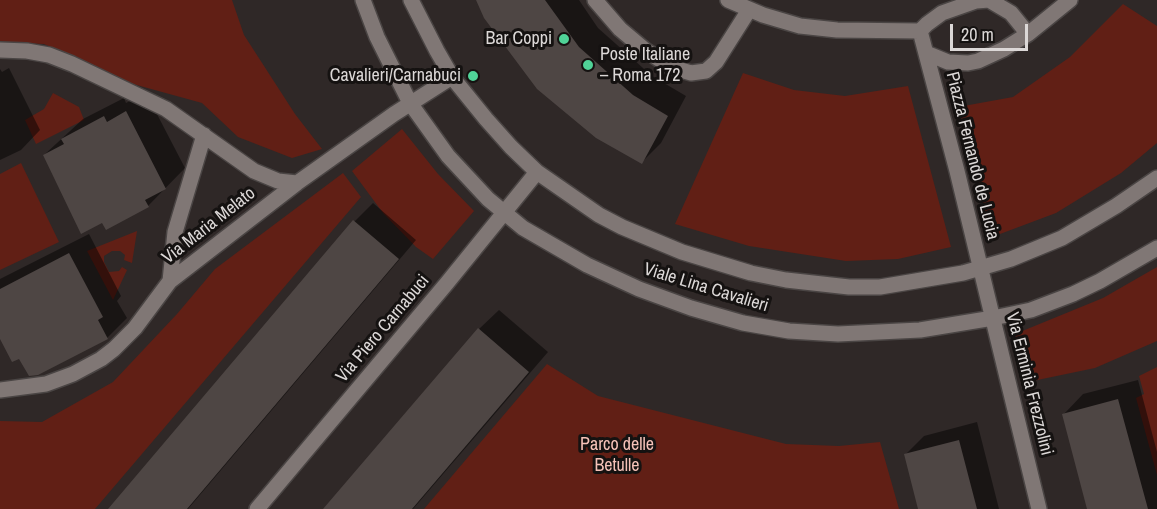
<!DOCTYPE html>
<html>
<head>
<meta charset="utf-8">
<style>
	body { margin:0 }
	#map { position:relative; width:1157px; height:509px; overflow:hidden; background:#2f2827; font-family:"Archivo Narrow",sans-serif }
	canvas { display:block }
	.scale { position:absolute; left:950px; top:24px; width:78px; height:27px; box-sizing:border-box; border:3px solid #dcd8d7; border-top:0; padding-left:8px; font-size:18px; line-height:21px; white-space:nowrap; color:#dcd8d7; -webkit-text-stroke:4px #151211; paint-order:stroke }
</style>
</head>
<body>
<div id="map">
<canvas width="1157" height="509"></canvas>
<div class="scale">20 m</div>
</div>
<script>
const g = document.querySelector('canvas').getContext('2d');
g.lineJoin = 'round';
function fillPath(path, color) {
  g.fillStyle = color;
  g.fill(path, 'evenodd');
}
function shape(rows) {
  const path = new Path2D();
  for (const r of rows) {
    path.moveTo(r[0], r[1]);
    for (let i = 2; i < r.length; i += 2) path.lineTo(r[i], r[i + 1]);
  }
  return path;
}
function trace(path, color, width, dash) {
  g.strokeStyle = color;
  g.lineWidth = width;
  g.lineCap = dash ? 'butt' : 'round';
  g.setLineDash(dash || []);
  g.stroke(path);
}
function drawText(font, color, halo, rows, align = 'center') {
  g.font = font + ' "Archivo Narrow",sans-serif';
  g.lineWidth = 6;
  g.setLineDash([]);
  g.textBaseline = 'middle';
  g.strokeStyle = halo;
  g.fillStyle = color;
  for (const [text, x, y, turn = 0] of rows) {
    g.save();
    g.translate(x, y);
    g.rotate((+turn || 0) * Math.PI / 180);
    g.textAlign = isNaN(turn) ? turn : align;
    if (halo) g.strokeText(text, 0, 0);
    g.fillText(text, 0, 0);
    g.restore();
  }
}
fillPath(shape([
	[0,0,232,0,244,35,295,114,322,149,292,158,238,137,202,103,133,84,44,44,0,42],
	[1123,4,1157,26,1157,143,1121,173,1056,213,992,237,958,107,1013,97,1070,57],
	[743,73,794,90,845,96,908,86,951,247,898,259,846,261,749,246,675,224],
	[53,93,79,107,84,120,36,144,25,120,44,109],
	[402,129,438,174,474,211,433,259,416,247,383,213,352,171],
	[21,163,59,242,0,270,0,174],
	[343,173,361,197,95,509,0,509,0,421,42,422,113,382,177,314,215,269],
	[137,231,132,263,124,260,125,255,120,251,112,251,104,256,104,262,109,272,119,271,122,267,127,270,113,300,87,251],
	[1157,267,1157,341,1095,368,1023,383,1015,334,1103,298],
	[547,364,598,396,786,444,839,446,880,442,899,509,424,509],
	[1157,367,1157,475,1136,398,1144,394,1139,376]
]), '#611f15');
fillPath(shape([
	[478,0,579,0,598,28,652,76,686,96,661,143,641,163],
	[9,68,40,130,21,150,0,160,0,69,2,72],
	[146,93,185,168,148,206,44,155,83,119,124,98,126,103],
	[373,203,416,240,188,509,110,509,355,221],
	[89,234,121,296,117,301,127,318,107,338,20,357,0,336,0,279],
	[499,310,548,352,413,509,325,509,479,329],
	[1138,380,1157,452,1157,509,1089,509,1064,414,1083,394],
	[977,422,999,509,920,509,906,454,924,436]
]), '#0007');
fillPath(shape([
	[476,0,545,0,579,47,633,95,668,116,642,164,596,138,537,89,484,18],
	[126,111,166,189,145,200,149,207,106,230,102,223,81,234,43,155,64,144,61,139,104,116,107,122],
	[353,220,399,259,187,509,108,509],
	[69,253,103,317,98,320,108,339,38,375,29,376,19,359,12,362,0,339,0,289],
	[478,328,529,372,412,509,323,509],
	[1118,399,1148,509,1087,509,1062,414],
	[959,440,977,509,918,509,904,454]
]), '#4e4644');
const street = shape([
	[363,0,377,37,410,103,448,156,488,199,523,228,587,265,639,289,691,308,743,323,789,331,838,334,920,330,993,318,1031,310,1073,294,1100,281,1157,248],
	[411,0,437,51,452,77,486,119,511,147,537,172,599,215,622,227,682,252,751,273,786,280,849,287,880,287,963,273,1011,259,1062,238,1116,206,1157,178],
	[595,0,620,29,645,50,671,67,691,73,706,71,716,62,749,10],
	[728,0,763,15,800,26,837,30,920,31],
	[920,31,957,171,1039,509],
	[920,31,927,24,942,13,976,1,989,0,1011,13,1028,34],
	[0,50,27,51,49,55,72,64,166,109,254,171,278,181,297,183],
	[926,53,948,62,968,63,978,61,1004,49,1028,34,1070,0],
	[170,281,175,232,204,135],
	[0,390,46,384,73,374,101,359,114,349,135,328,170,281,297,183,394,114,452,77],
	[257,509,447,283,537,172]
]);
trace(street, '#4a4544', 18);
trace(street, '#807775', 15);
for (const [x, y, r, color] of [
	[564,39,6,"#50d398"],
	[588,65,6,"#50d398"],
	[473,76,6,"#50d398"]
]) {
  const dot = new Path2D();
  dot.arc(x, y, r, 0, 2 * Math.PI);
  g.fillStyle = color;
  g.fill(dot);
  trace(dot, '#151211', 2);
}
drawText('18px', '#dcd8d7', '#151211', [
	["Bar Coppi",552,39],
	["Poste Italiane",600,55,"left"],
	["– Roma 172",600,76,"left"],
	["Cavalieri/Carnabuci",461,76]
], 'right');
drawText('18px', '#dcd8d7', '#151211', [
	["Piazza Fernando de Lucia",972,156,76],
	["Via Maria Melato",209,226,-38],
	["Viale Lina Cavalieri",706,288,17],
	["Via Piero Carnabuci",383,329,-50],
	["Via Erminia Frezzolini",1029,384,76]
]);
drawText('18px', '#f5c2b8', '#151211', [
	["Parco delle",617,445],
	["Betulle",617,466]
]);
</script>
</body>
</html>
